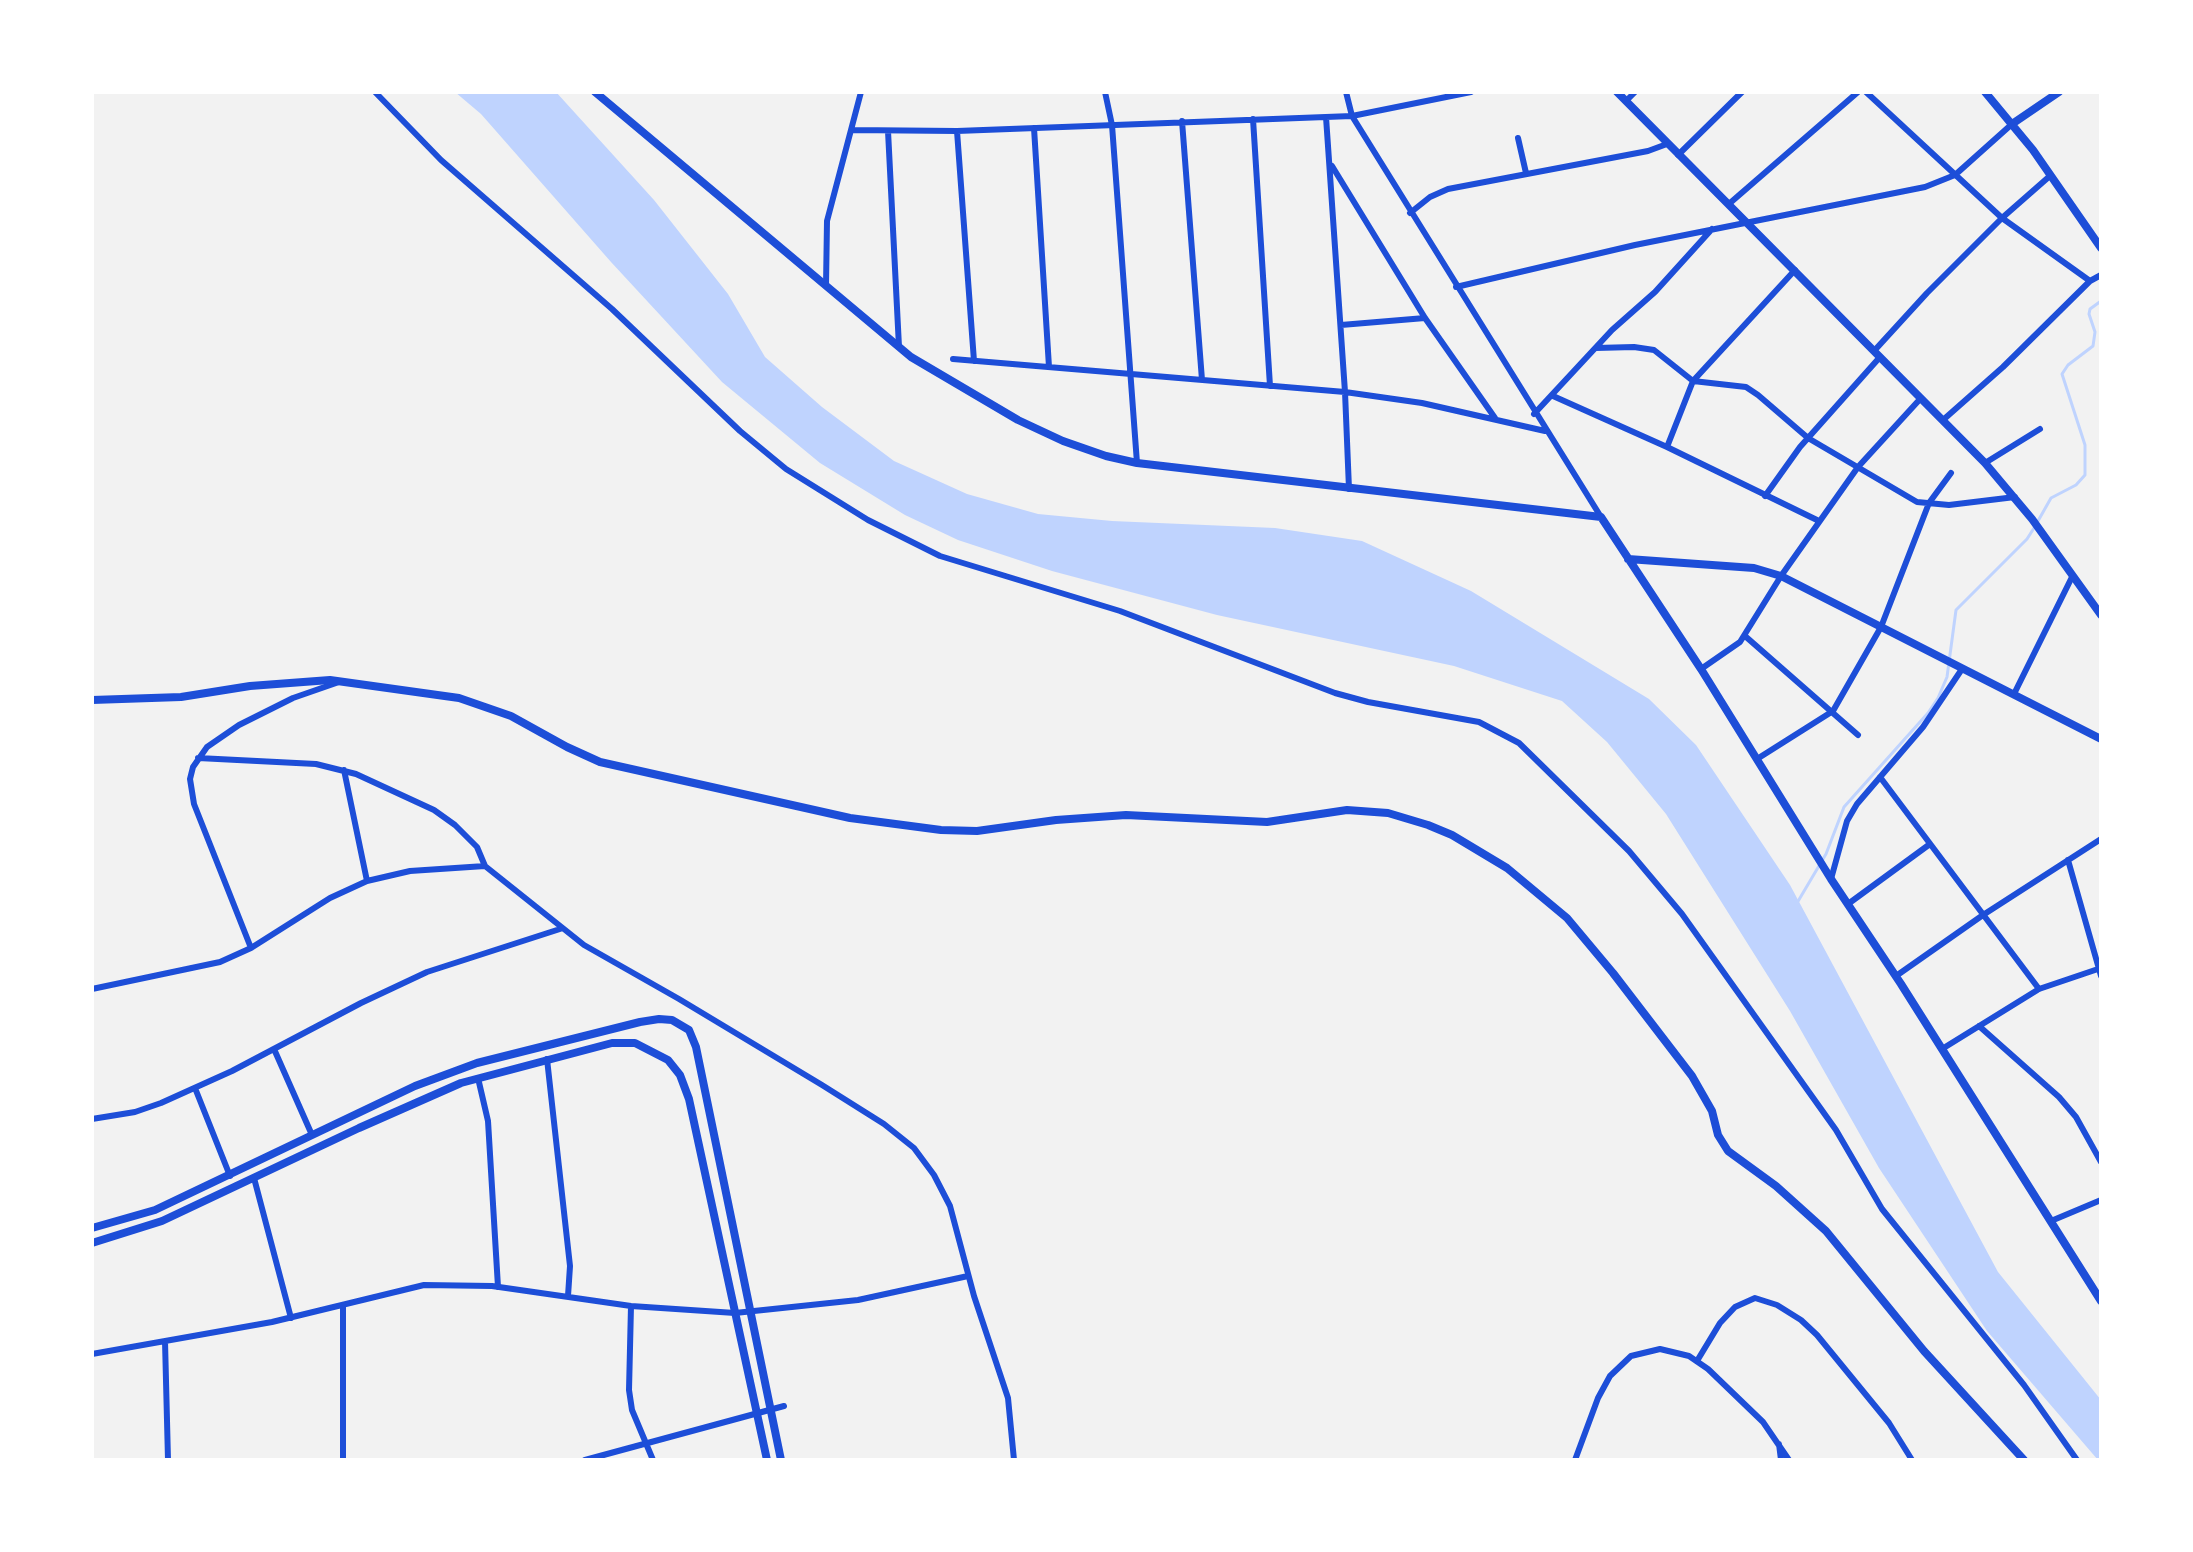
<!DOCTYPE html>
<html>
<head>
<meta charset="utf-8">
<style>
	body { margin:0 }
	#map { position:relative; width:2193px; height:1552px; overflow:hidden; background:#f2f2f2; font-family:"Fira Sans",sans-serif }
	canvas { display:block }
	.frame { position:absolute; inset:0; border:94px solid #fff; pointer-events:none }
</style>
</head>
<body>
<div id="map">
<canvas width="2193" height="1552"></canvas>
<div class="frame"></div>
</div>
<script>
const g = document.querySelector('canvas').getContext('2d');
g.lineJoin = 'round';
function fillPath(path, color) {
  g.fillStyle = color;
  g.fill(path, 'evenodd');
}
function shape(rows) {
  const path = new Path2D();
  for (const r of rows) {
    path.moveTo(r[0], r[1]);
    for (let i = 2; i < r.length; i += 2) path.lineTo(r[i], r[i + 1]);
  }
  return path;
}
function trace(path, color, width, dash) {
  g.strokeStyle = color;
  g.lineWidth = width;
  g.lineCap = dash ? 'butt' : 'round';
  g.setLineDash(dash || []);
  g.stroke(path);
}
fillPath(shape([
	[455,92,556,92,654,200,728,294,765,357,822,407,894,461,967,494,1038,514,1112,521,1275,528,1362,541,1471,591,1649,699,1696,745,1790,885,1998,1272,2101,1400,2101,1460,2098,1460,1987,1331,1879,1168,1790,1011,1666,814,1607,742,1562,701,1454,666,1217,615,1052,571,958,540,905,515,820,463,722,382,611,262,481,114]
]), '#bfd3fe');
trace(shape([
	[2038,521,2051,498,2076,485,2085,475,2085,445,2062,374,2068,365,2093,346,2095,332,2089,314,2090,309,2101,301],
	[1797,903,1826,854,1844,807,1928,713,1938,698,1947,677,1956,610,2027,539,2034,528]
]), '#bfd3fe', 3);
trace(shape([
	[375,92,441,160,612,309,740,431,786,469,868,520,940,556,1120,611,1335,693,1368,702,1479,722,1519,743,1629,851,1682,914,1836,1130,1882,1209,2024,1385,2077,1460],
	[1105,92,1112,125,1137,463],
	[1346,92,1352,116,1601,517],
	[1866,92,2002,218,2090,281],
	[1626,101,1635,92],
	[1326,117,1345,392,1349,489],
	[1253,119,1270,386],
	[1182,121,1202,380],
	[1034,128,1049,367],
	[851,130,957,131,1352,116,1471,92],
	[888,131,899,347],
	[957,131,974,361],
	[1518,138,1526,173],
	[1678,155,1742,92],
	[1332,166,1425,318,1495,418],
	[1730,203,1858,92],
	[1410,213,1430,197,1448,189,1648,151,1667,144],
	[826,286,827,221,861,92],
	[1456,287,1635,245,1925,187,1955,175,2012,124],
	[1341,325,1425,318],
	[1596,348,1634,347,1654,350,1693,381,1746,387,1758,395,1808,438,1917,502,1949,505,2015,497],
	[1874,351,1927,293,2002,218,2051,175],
	[953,359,1345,392,1422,403,1545,431],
	[1553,396,1667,447,1819,521],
	[1534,414,1612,330,1655,292,1712,229],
	[1943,420,2003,367,2090,281,2101,275],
	[1667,447,1693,381,1795,270],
	[1985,463,2040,429],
	[1765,496,1800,447,1880,357],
	[1745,636,1858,735],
	[1701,669,1740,642,1781,576,1858,467,1921,398],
	[2014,694,2072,577],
	[198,758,316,764,356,774,434,810,455,825,477,847,485,866],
	[1757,759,1833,711,1881,627,1929,503,1951,473],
	[344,770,367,881],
	[1880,777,2039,989],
	[2068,860,2101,976],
	[1831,879,1847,821,1857,804,1923,727,1962,669],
	[1848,904,1930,844],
	[251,948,194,804,190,779,193,767,207,747,239,725,293,698,339,682],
	[1896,976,1983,915,2101,839],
	[92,989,220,962,251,948,330,898,367,881,410,871,485,866,584,945,679,999,822,1085,884,1124,914,1148,934,1175,950,1206,974,1296,1008,1398,1014,1460],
	[1979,1026,2059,1097,2076,1117,2101,1162],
	[274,1049,312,1135],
	[1942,1049,2039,989,2101,968],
	[547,1059,570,1266,568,1296],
	[478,1078,488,1121,498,1287],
	[195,1088,230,1176],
	[92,1119,135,1112,161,1103,232,1071,361,1003,427,972,560,929],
	[254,1178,291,1318],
	[2051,1221,2101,1200],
	[343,1305,343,1460],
	[631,1306,629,1390,632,1410,653,1460],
	[165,1341,168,1460],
	[92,1354,272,1322,424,1285,492,1286,631,1306,735,1313,858,1300,968,1276],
	[1697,1361,1720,1323,1735,1307,1755,1298,1777,1305,1801,1320,1817,1335,1889,1423,1912,1460],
	[1779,1444,1781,1460],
	[585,1460,784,1406],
	[1575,1460,1598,1398,1610,1376,1631,1356,1660,1349,1689,1356,1708,1369,1763,1422,1789,1460]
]), '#1d4ed8', 6);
trace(shape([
	[595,92,911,357,1018,420,1063,441,1106,456,1137,463,1601,517,1701,669,1831,879,1901,984,2101,1301],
	[1617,92,1985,463,2032,519,2101,615],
	[1985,92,2033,150,2101,248],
	[2012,124,2059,92],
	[1628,559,1754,568,1781,576,2101,739],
	[92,700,181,697,250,686,330,680,459,698,511,716,567,747,600,762,850,818,941,830,977,831,1056,820,1126,815,1267,822,1347,810,1388,813,1428,825,1452,835,1507,868,1567,918,1613,973,1692,1076,1712,1111,1718,1135,1728,1151,1776,1186,1826,1231,1924,1351,2024,1460],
	[92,1228,155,1210,415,1086,477,1063,640,1022,659,1019,672,1020,689,1030,696,1047,781,1460],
	[92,1243,162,1221,359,1128,461,1083,612,1043,635,1043,668,1060,680,1075,689,1099,767,1460]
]), '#1d4ed8', 8);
</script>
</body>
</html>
